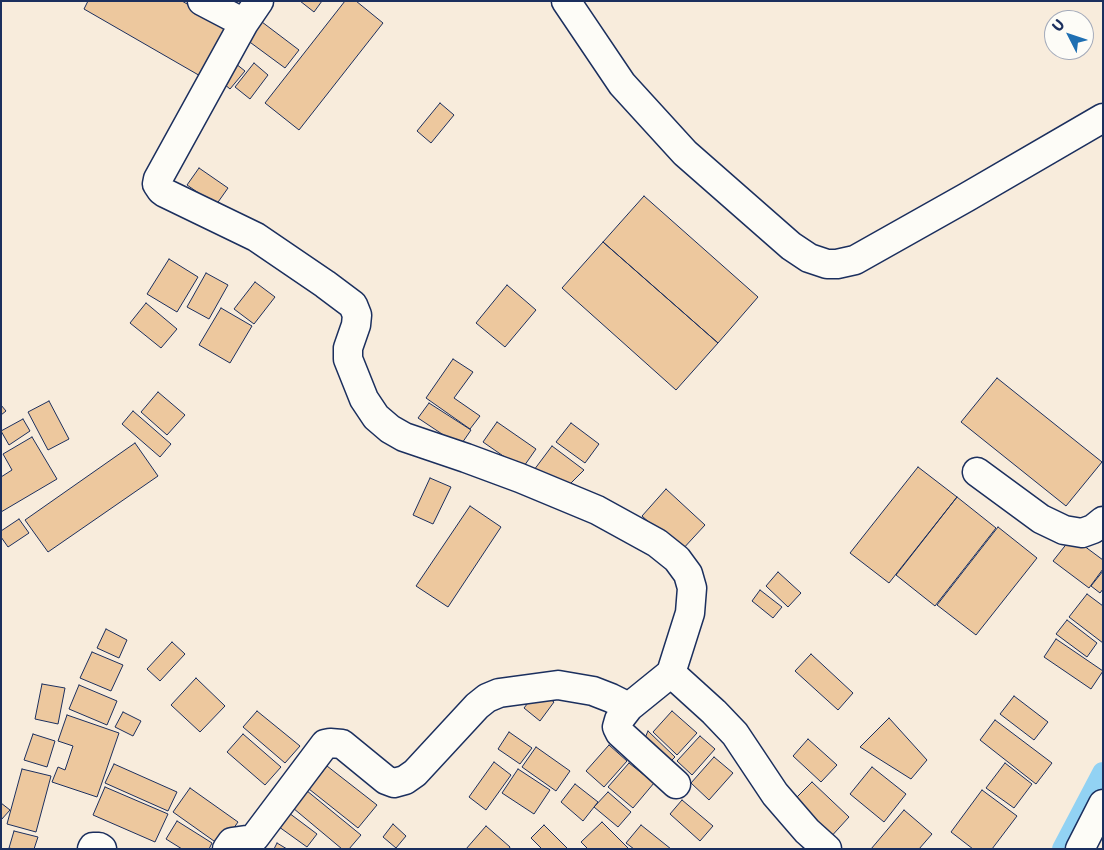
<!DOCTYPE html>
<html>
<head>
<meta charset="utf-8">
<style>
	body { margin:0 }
	#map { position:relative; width:1104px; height:850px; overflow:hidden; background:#f8ecdc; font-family:"Playpen Sans",sans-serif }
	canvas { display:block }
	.frame { position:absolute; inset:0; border:2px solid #1b2f5e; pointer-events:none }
	.north { position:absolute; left:1044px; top:10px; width:50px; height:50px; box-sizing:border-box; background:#fdfcf7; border:1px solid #a3aaba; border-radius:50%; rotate:311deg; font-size:14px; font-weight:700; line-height:20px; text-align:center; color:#1b2f5e }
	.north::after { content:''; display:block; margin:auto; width:18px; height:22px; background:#1f6fb2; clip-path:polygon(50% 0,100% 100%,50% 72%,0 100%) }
</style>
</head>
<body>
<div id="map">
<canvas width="1104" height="850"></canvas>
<div class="frame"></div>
<div class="north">U</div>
</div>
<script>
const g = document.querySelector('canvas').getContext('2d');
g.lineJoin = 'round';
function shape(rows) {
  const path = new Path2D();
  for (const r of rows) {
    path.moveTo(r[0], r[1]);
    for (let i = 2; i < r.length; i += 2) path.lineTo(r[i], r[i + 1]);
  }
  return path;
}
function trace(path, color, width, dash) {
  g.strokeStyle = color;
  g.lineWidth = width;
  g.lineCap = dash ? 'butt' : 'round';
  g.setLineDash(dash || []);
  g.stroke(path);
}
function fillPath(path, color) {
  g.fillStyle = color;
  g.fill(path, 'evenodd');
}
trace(shape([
	[1063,849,1103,773]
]), '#92d2f3', 22);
const building = shape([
	[88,1,182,1,230,29,202,77,84,9,88,1],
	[300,1,322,1,314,12,300,1],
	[345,1,356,1,383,23,299,130,265,103,345,1],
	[262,22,299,50,285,68,247,40,262,22],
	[231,60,245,71,230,89,217,78,231,60],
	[254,63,268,75,250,99,235,87,254,63],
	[440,103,454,115,431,143,417,131,440,103],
	[199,168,228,188,216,205,187,185,199,168],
	[644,196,758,297,718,343,603,242,644,196],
	[603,242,718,343,676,390,562,288,603,242],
	[169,259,198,277,177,312,147,294,169,259],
	[206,273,228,285,209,319,187,307,206,273],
	[255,282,275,297,254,324,234,309,255,282],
	[507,285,536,310,505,347,476,323,507,285],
	[146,303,177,329,161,348,130,323,146,303],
	[221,308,252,326,230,363,199,345,221,308],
	[453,359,473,372,454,398,480,416,470,429,426,398,453,359],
	[997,378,1102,462,1066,506,961,422,997,378],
	[158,392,185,415,167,435,141,412,158,392],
	[49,401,69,439,48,450,28,412,49,401],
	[429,403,471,430,460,446,418,418,429,403],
	[1,405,6,411,1,415,1,405],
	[133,411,171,444,160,457,122,424,133,411],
	[23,419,30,431,9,445,1,431,23,419],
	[497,422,536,449,522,469,483,442,497,422],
	[571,423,599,444,585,463,556,442,571,423],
	[32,437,57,479,1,512,1,477,12,470,3,454,32,437],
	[135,443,158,476,48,552,25,520,135,443],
	[552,446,584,470,564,490,528,478,552,446],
	[918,467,957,497,889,583,850,553,918,467],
	[430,478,451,487,433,524,413,515,430,478],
	[666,489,705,525,681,551,642,516,666,489],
	[957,497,996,528,935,606,896,575,957,497],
	[470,506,501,527,448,607,416,586,470,506],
	[19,519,29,533,8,547,1,537,1,531,19,519],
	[998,527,1037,558,976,635,937,605,998,527],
	[1072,537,1103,560,1103,569,1089,588,1053,561,1072,537],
	[1103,571,1103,589,1100,593,1091,586,1103,571],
	[778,572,801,593,788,607,766,586,778,572],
	[760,590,782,607,773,618,752,601,760,590],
	[1087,594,1103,606,1103,643,1069,617,1087,594],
	[1067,620,1097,643,1087,657,1056,634,1067,620],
	[106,629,127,640,119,658,97,648,106,629],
	[1056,639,1103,671,1091,689,1044,657,1056,639],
	[172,642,185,654,160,681,147,669,172,642],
	[92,652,123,665,111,691,80,678,92,652],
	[811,654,853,693,838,710,795,671,811,654],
	[196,678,225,706,200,732,171,705,196,678],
	[42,684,65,688,58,724,35,719,42,684],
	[79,685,117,701,107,725,69,709,79,685],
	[538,690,554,702,540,721,524,708,538,690],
	[1014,696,1048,722,1034,740,1000,714,1014,696],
	[257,711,300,746,285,763,243,727,257,711],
	[672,711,697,733,677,755,653,732,672,711],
	[123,712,141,721,133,736,115,727,123,712],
	[67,715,119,733,97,797,52,782,58,767,65,770,73,746,58,741,67,715],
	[889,718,927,760,911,779,860,747,889,718],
	[995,720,1052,763,1036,784,980,740,995,720],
	[648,731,675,757,670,762,645,738,648,731],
	[509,732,532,748,520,764,498,749,509,732],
	[33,734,55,741,47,767,24,760,33,734],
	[243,734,281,767,265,785,227,752,243,734],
	[700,736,715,749,692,775,677,761,700,736],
	[808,739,837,765,821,782,793,756,808,739],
	[609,745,627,761,604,787,586,771,609,745],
	[536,747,570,771,556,791,522,767,536,747],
	[714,757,733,773,709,800,691,783,714,757],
	[494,762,511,775,486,810,469,797,494,762],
	[629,763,654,783,633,808,608,787,629,763],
	[1005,763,1032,784,1014,808,986,788,1005,763],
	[114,764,177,792,168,811,105,783,114,764],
	[327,766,377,805,358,828,309,789,327,766],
	[872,767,906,794,884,822,850,794,872,767],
	[22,769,51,776,36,832,7,824,22,769],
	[518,769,550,790,534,814,502,793,518,769],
	[812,782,849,817,828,840,790,804,812,782],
	[575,784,598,802,583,821,561,802,575,784],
	[301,786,361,835,349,849,342,849,287,803,301,786],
	[105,787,168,814,155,842,93,815,105,787],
	[190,788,238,822,221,846,173,812,190,788],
	[982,790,1017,816,992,849,973,849,951,832,982,790],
	[608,792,631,812,618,827,594,807,608,792],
	[682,800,713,826,700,841,670,814,682,800],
	[1,803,10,810,1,820,1,803],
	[285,810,317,834,307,847,275,824,285,810],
	[904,810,932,834,919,849,871,849,904,810],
	[177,821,212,843,209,849,182,849,166,839,177,821],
	[602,822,628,848,627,849,588,849,581,842,602,822],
	[393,824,406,836,396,848,383,837,393,824],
	[544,825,567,848,567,849,542,849,531,838,544,825],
	[641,825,671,849,634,849,626,843,641,825],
	[486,826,510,847,509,849,466,849,486,826],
	[14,831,38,837,34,849,13,849,9,848,14,831],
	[277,843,287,849,274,849,277,843]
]);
fillPath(building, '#edc89e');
trace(building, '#1b2f5e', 1);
const minor = shape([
	[202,1,244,23],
	[259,1,244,23,158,179,157,184,161,190,165,193,256,237,325,284,353,305,357,315,356,325,348,348,348,359,364,399,376,417,390,429,404,437,466,458,520,478,597,510,657,543,677,559,688,574,692,588,690,613,671,673,629,707,619,720,617,727,620,733,676,784],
	[566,1,622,84,685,153,791,246,809,258,827,264,837,264,855,260,967,197,1103,118],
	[977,472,1041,519,1064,530,1082,533,1093,529,1103,521],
	[671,673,714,712,735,734,775,794,807,831,827,849],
	[92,849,93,847,99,847,102,849],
	[227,849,232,842,253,839,255,837,325,744,330,743,342,744,386,780,394,783,405,780,415,773,477,706,487,698,499,693,558,685,593,691,611,698,629,707]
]);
const major = shape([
	[1080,849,1103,804]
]);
trace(minor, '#1b2f5e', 31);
trace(major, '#1b2f5e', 31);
trace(minor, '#fdfcf7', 28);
trace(major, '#fdfcf7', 28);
</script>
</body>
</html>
